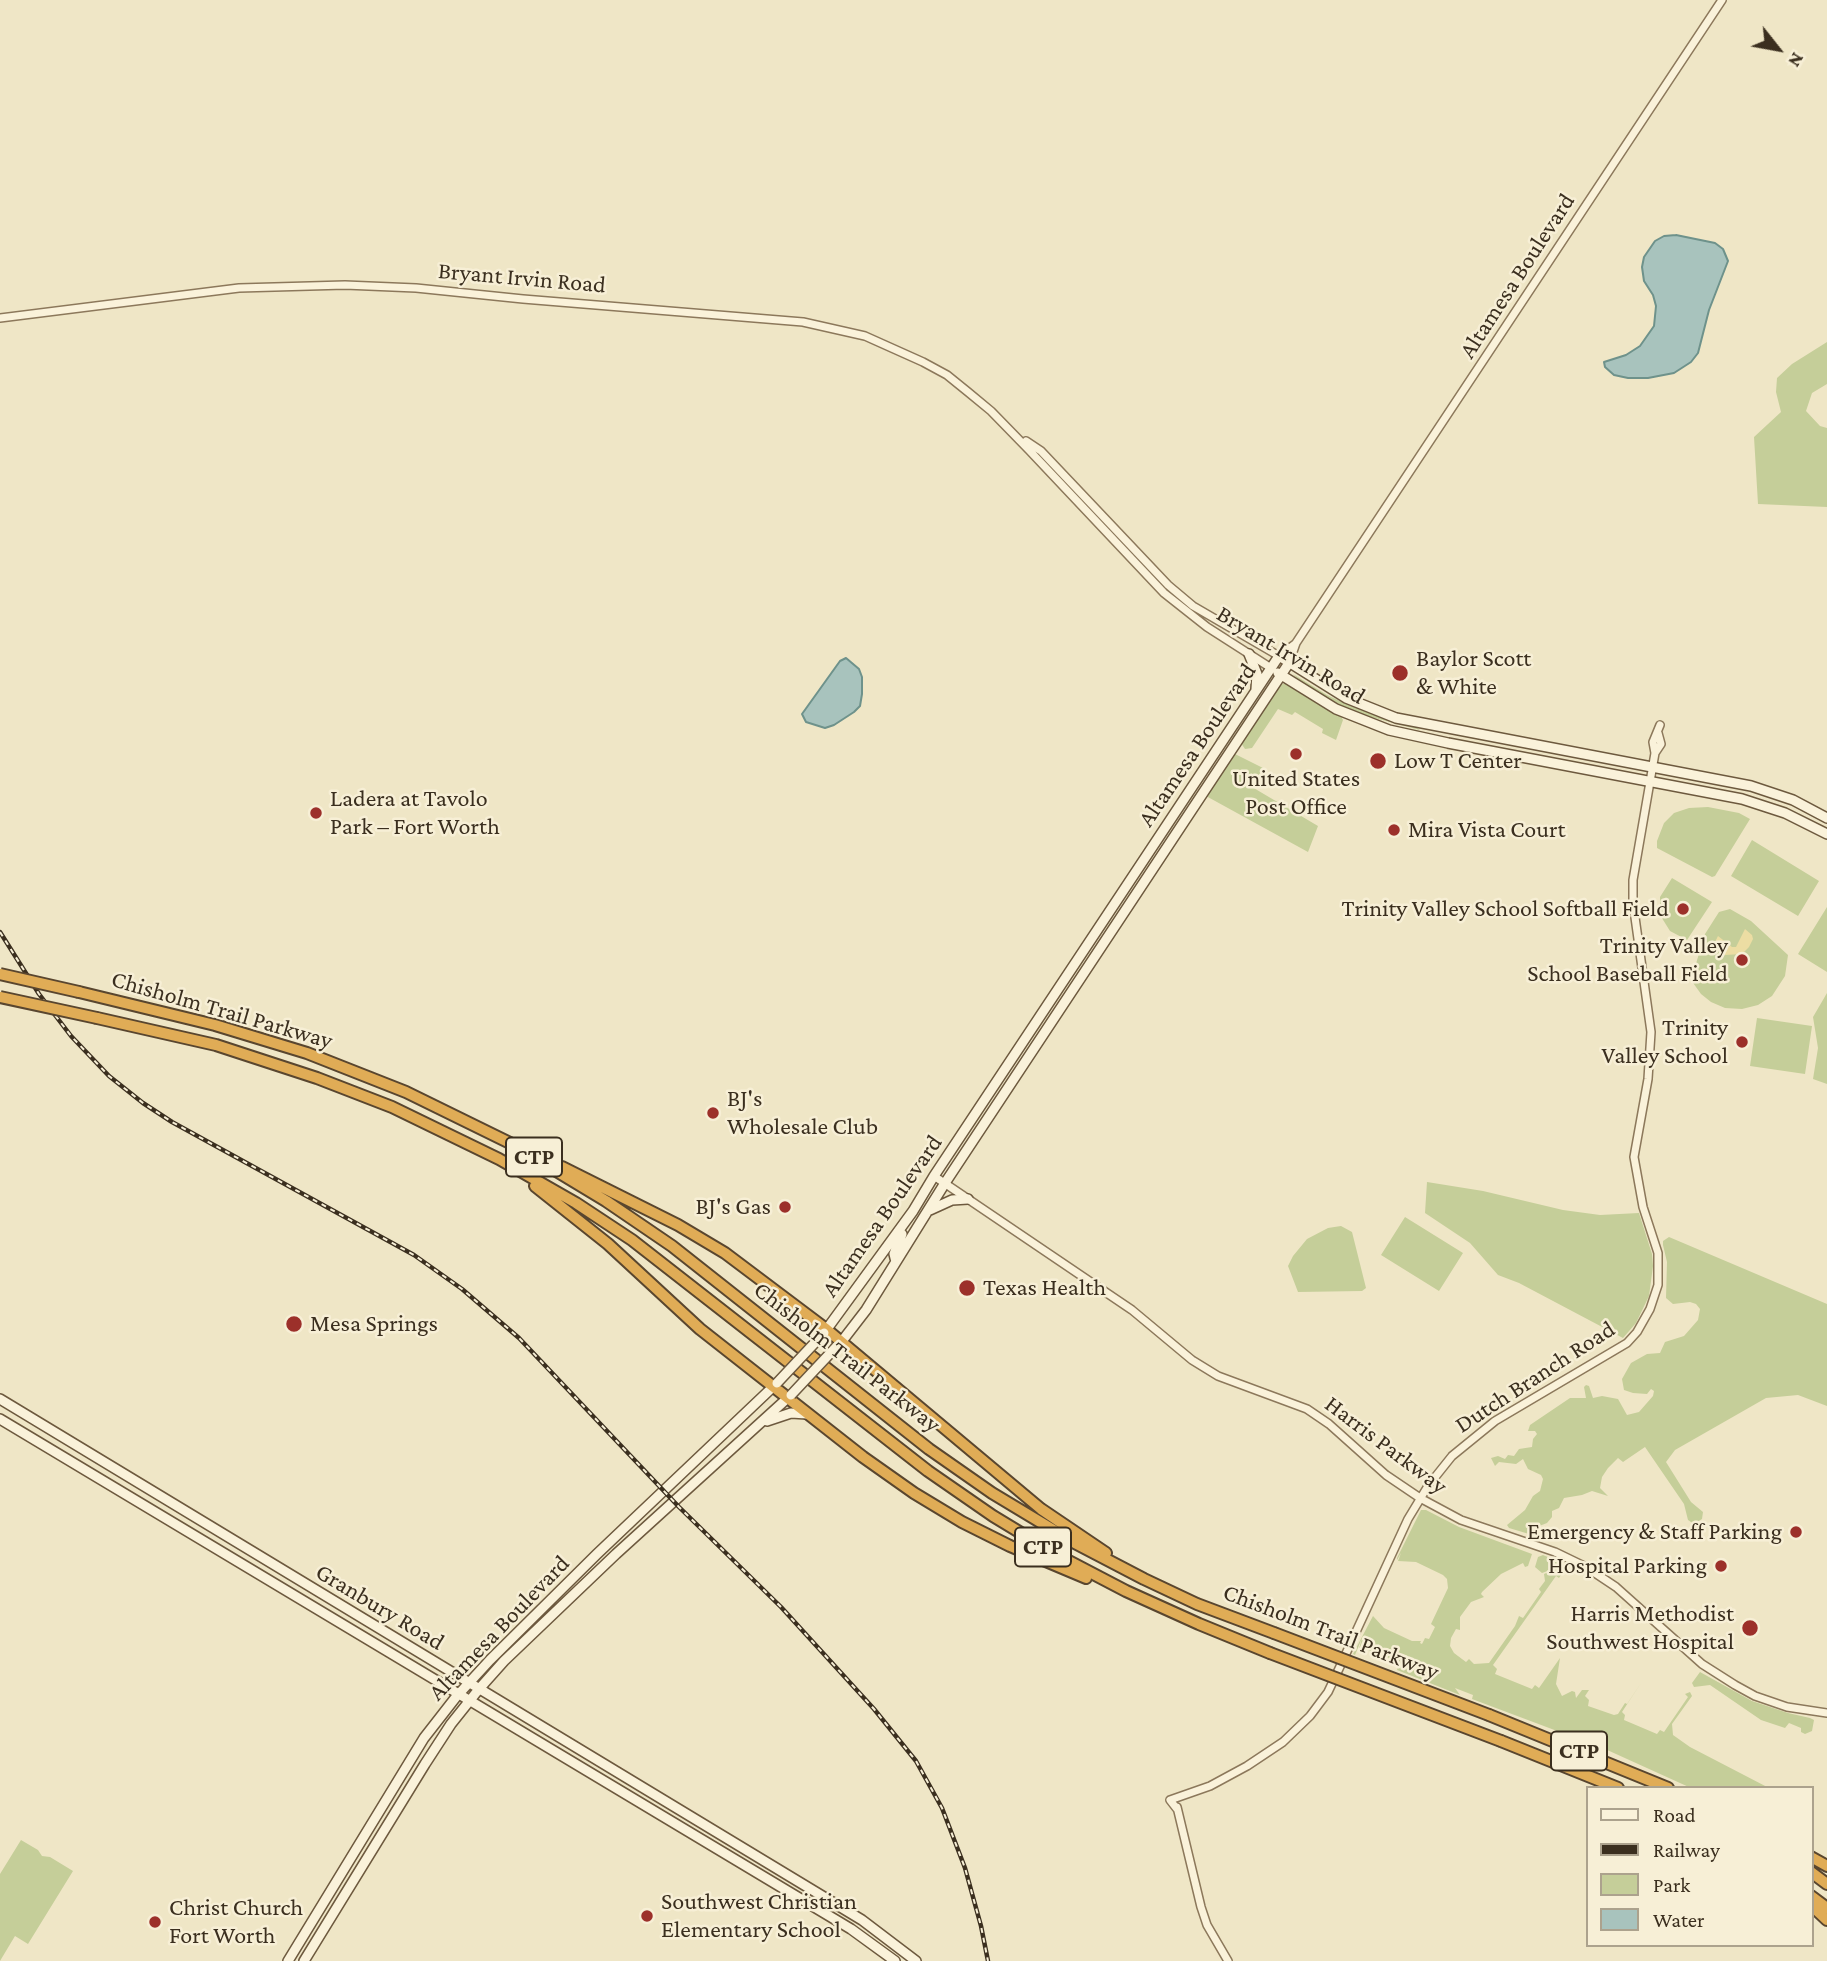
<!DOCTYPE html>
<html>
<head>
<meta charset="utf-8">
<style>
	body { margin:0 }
	#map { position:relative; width:1827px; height:1961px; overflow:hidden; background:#efe6c6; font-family:"Crimson Pro",serif }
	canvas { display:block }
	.legend { position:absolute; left:1586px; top:1786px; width:228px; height:161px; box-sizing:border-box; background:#f7efd6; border:2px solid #aca28d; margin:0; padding:9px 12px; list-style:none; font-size:21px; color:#3b2f1f }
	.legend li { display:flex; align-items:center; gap:14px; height:35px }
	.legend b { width:35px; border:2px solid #aca28d }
	.north { position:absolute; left:1743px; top:14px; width:70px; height:70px; -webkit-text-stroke:5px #f7efd6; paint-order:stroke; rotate:121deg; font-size:19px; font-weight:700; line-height:28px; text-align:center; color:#3b2f1f }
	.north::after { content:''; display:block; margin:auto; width:24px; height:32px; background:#3b2f1f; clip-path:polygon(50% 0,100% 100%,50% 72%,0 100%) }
</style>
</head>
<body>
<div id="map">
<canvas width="1827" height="1961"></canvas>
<ul class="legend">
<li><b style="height:9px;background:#faf2da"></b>Road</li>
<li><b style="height:9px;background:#3b2f1f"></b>Railway</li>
<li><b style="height:19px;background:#c5ce99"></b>Park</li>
<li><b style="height:19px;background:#a8c3bd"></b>Water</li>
</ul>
<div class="north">N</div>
</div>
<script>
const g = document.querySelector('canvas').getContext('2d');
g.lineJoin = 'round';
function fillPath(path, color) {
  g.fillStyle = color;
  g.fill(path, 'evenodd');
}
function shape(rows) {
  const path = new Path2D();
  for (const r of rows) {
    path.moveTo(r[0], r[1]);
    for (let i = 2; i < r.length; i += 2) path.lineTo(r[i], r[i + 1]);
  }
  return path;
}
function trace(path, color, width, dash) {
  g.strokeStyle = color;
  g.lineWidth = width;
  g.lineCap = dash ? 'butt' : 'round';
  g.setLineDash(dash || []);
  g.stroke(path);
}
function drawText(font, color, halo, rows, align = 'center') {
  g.font = font + ' "Crimson Pro",serif';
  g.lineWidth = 5;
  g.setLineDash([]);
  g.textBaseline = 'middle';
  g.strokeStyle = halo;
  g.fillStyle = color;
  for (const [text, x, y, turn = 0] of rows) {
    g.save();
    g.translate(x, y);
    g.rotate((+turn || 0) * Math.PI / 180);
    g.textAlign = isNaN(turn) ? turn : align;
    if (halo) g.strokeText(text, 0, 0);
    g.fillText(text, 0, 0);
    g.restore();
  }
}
fillPath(shape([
	[1827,342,1827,384,1812,393,1806,411,1820,426,1827,428,1827,507,1758,504,1754,437,1781,412,1776,392,1777,378,1792,364],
	[1293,674,1327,695,1344,703,1415,726,1420,730,1360,714,1333,702,1304,685],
	[1286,683,1341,716,1343,720,1336,740,1322,733,1323,729,1295,712,1292,715,1278,709,1252,748,1245,749,1241,743,1280,685],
	[1235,754,1263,768,1252,787,1318,826,1308,852,1206,796],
	[1708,807,1739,813,1750,819,1715,876,1712,877,1657,848,1657,841,1664,823,1674,813,1689,808],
	[1752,840,1819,881,1798,916,1731,876],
	[1672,878,1712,902,1687,940,1670,931,1660,915,1660,897],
	[1827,907,1827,972,1798,954],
	[1730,909,1751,921,1788,955,1785,976,1772,996,1758,1005,1742,1009,1725,1008,1711,1002,1701,994,1691,980,1705,934,1719,912],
	[1827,993,1827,1084,1813,1079,1818,1048,1813,1017],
	[1757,1018,1812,1026,1805,1074,1750,1066],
	[1427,1182,1483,1191,1563,1210,1600,1215,1639,1213,1652,1254,1653,1266,1649,1296,1636,1323,1623,1338,1519,1283,1498,1275,1470,1243,1425,1213],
	[1405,1217,1463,1253,1439,1291,1381,1255],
	[1341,1226,1352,1232,1366,1288,1362,1291,1298,1292,1288,1266,1293,1256,1307,1239,1328,1228],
	[1669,1237,1827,1304,1827,1406,1798,1395,1766,1398,1675,1450,1666,1462,1691,1502,1703,1512,1702,1519,1694,1524,1688,1520,1684,1504,1645,1447,1623,1462,1618,1458,1608,1468,1602,1477,1600,1488,1608,1496,1592,1491,1582,1495,1564,1498,1559,1508,1552,1511,1552,1517,1547,1523,1534,1528,1529,1534,1509,1528,1507,1525,1525,1510,1533,1496,1540,1491,1543,1479,1541,1475,1528,1469,1523,1459,1516,1464,1499,1462,1495,1466,1491,1458,1498,1456,1505,1459,1508,1455,1514,1456,1519,1449,1532,1447,1533,1439,1537,1434,1535,1431,1528,1431,1530,1425,1570,1398,1586,1398,1584,1387,1586,1385,1589,1386,1593,1398,1602,1396,1618,1399,1627,1415,1639,1412,1653,1396,1654,1391,1651,1389,1647,1394,1633,1393,1624,1390,1622,1379,1631,1363,1647,1354,1660,1353,1665,1342,1684,1336,1698,1320,1700,1309,1696,1304,1690,1302,1673,1304,1666,1298,1667,1262,1663,1245,1663,1241],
	[1421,1510,1426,1510,1459,1527,1532,1554,1528,1566,1525,1567,1523,1563,1501,1574,1482,1592,1481,1594,1484,1597,1471,1602,1460,1617,1460,1630,1456,1629,1451,1638,1450,1646,1454,1653,1466,1662,1469,1659,1474,1664,1489,1663,1515,1626,1519,1616,1523,1618,1541,1592,1539,1589,1545,1581,1544,1574,1564,1565,1542,1573,1535,1567,1538,1557,1543,1555,1562,1563,1565,1565,1566,1568,1561,1575,1559,1578,1556,1576,1493,1665,1497,1669,1495,1674,1532,1689,1535,1685,1539,1688,1560,1658,1556,1684,1562,1696,1572,1691,1575,1692,1576,1698,1582,1690,1589,1690,1585,1696,1589,1700,1588,1706,1614,1715,1618,1714,1625,1703,1627,1704,1641,1683,1622,1712,1625,1715,1624,1720,1657,1734,1660,1730,1664,1732,1688,1697,1685,1694,1690,1692,1692,1696,1672,1724,1673,1735,1690,1747,1769,1788,1691,1788,1605,1749,1472,1699,1473,1695,1455,1688,1460,1695,1397,1670,1400,1662,1362,1648,1358,1653,1362,1638,1355,1655,1353,1654,1373,1616,1384,1628,1412,1641,1421,1641,1420,1643,1422,1644,1425,1638,1429,1639,1435,1627,1431,1624,1448,1588,1447,1579,1443,1575,1416,1562,1398,1561,1401,1553,1397,1560,1397,1558],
	[1700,1672,1752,1701,1788,1713,1810,1718,1814,1720,1812,1731,1805,1734,1801,1732,1801,1728,1789,1723,1785,1728,1761,1720,1710,1685,1694,1687,1692,1683],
	[21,1840,38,1850,42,1856,50,1857,73,1871,28,1944,15,1936,0,1961,0,1874]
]), '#c5ce99');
fillPath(shape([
	[1745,929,1752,935,1753,939,1749,947,1742,954,1725,955,1713,946,1718,936,1732,947,1736,947]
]), '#ecdda3');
const water = shape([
	[1676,235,1715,243,1723,249,1728,261,1709,310,1698,353,1691,362,1674,373,1648,378,1628,378,1614,375,1605,367,1604,362,1626,355,1640,346,1654,326,1656,306,1653,295,1644,281,1642,267,1644,257,1655,241,1664,236,1676,235],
	[846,658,859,669,862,677,862,694,860,706,854,712,834,725,825,728,806,722,802,714,840,661,846,658]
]);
fillPath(water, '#a8c3bd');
trace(water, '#6e928b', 2);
const tertiary = shape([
	[0,318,239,288,345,285,416,288,523,299,803,322,865,336,923,362,947,375,968,392,991,411,1029,450,1164,593,1207,627,1271,668],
	[1026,441,1041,451,1168,585,1193,606,1279,656,1295,644],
	[1289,663,1296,643,1722,0],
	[1655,753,1661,744,1658,733],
	[934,1176,1132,1310,1192,1360,1218,1376,1307,1409,1329,1424,1386,1475,1420,1498,1461,1520,1555,1552,1586,1567,1616,1587,1702,1664,1735,1685,1755,1696,1787,1707,1827,1713],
	[1177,1807,1201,1907,1207,1925,1228,1961],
	[1177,1809,1170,1800,1210,1786,1247,1766,1283,1742,1310,1716,1328,1692,1337,1673,1408,1519,1428,1486,1452,1456,1495,1421,1627,1343,1637,1332,1650,1309,1658,1285,1658,1253,1643,1207,1634,1157,1648,1079,1651,1032,1633,903,1633,880,1655,753,1653,742,1660,725]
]);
const secondary = shape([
	[1249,654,1257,674,1256,689],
	[1278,673,1336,709,1389,730,1448,743,1742,799,1785,813,1827,834],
	[930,1210,952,1200,968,1199],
	[896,1262,894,1254,902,1234],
	[824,1333,913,1211,934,1176,1279,656,1346,698,1396,718,1751,786,1793,800,1827,818],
	[839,1345,866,1310,945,1183,1289,663],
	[0,1399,862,1920,916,1961],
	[0,1419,851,1929,895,1961],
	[767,1421,791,1413,807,1414],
	[288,1961,424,1738,456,1697,490,1660,597,1554,776,1384],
	[304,1961,425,1764,451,1724,479,1689,504,1661,616,1554,791,1395]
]);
const motorway = shape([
	[79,992,215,1025,307,1053,406,1092,510,1143,606,1201,672,1246,929,1449,992,1493,1075,1543,1144,1579,1197,1604,1274,1633],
	[97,1018,216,1045,317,1078,392,1107,499,1159,576,1203,632,1240,928,1471,993,1516,1059,1556,1126,1591,1199,1624,1270,1653],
	[562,1167,678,1225,725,1253,826,1329,1041,1509,1106,1553],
	[535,1186,608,1244,700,1329,863,1457,914,1493,962,1522,1010,1546,1086,1578],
	[1489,1715,1668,1788],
	[1501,1741,1618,1788],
	[1811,1857,1827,1866],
	[1811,1872,1827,1884],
	[1811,1896,1827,1908],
	[1811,1905,1827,1920]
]);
trace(tertiary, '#8c785b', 10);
trace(secondary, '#6d593e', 12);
trace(motorway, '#59462f', 14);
trace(tertiary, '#faf2da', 7);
trace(secondary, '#faf2da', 9);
trace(motorway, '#e0ac56', 10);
const rail = shape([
	[0,932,39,994,71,1036,109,1076,143,1103,172,1122,414,1255,462,1289,519,1338,679,1507,781,1607,874,1709,916,1761,942,1808,965,1868,981,1926,988,1961]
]);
trace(rail, '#3b2f1f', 4.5);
trace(rail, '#f7efd6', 2, [5]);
const secondaryBridge = shape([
	[777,1383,824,1333],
	[791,1395,837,1346]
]);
const motorwayBridge = shape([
	[0,974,79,992],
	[0,997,97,1018],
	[1274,1633,1489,1715],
	[1270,1653,1501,1741]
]);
trace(secondaryBridge, '#6d593e', 12, []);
trace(motorwayBridge, '#59462f', 14, []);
trace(secondaryBridge, '#faf2da', 9);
trace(motorwayBridge, '#e0ac56', 10);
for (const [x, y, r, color] of [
	[1400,673,9,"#9c302a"],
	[1296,754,7,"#9c302a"],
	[1378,761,9,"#9c302a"],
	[316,813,7,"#9c302a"],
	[1394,830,7,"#9c302a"],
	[1683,909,7,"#9c302a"],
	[1742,960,7,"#9c302a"],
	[1742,1042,7,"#9c302a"],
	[713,1113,7,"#9c302a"],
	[785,1207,7,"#9c302a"],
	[967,1288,9,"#9c302a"],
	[294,1324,9,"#9c302a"],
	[1796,1532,7,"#9c302a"],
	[1721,1566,7,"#9c302a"],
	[1750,1628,9,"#9c302a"],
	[647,1916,7,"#9c302a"],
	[155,1922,7,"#9c302a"]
]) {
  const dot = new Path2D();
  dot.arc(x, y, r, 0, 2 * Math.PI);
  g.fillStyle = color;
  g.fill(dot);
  trace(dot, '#f7efd6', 2.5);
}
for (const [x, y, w] of [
	[534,1157,56],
	[1043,1547,56],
	[1579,1751,56]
]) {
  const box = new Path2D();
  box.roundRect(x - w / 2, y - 19.5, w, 39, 5);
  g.fillStyle = '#f7efd6';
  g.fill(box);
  trace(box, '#3b2f1f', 2);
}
drawText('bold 23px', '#3b2f1f', null, [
	["CTP",534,1157],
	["CTP",1043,1547],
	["CTP",1579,1751]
]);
drawText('24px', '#3b2f1f', '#f7efd6', [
	["Altamesa Boulevard",1517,276,-57],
	["Bryant Irvin Road",522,278,5],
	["Bryant Irvin Road",1291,655,31],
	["Altamesa Boulevard",1197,745,-56],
	["Chisholm Trail Parkway",222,1010,16],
	["Altamesa Boulevard",882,1216,-55],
	["Chisholm Trail Parkway",847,1357,38],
	["Dutch Branch Road",1535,1377,-33],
	["Harris Parkway",1386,1445,37],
	["Granbury Road",380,1607,31],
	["Altamesa Boulevard",499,1628,-46],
	["Chisholm Trail Parkway",1331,1632,21]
]);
drawText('24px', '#3b2f1f', '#f7efd6', [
	["Baylor Scott",1416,659],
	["& White",1416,687],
	["Low T Center",1394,761],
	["United States",1296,779,"center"],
	["Post Office",1296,807,"center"],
	["Ladera at Tavolo",330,799],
	["Park – Fort Worth",330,827],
	["Mira Vista Court",1408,830],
	["Trinity Valley School Softball Field",1669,909,"right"],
	["Trinity Valley",1728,946,"right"],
	["School Baseball Field",1728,974,"right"],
	["Trinity",1728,1028,"right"],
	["Valley School",1728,1056,"right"],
	["BJ's",727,1099],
	["Wholesale Club",727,1127],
	["BJ's Gas",771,1207,"right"],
	["Texas Health",983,1288],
	["Mesa Springs",310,1324],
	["Emergency & Staff Parking",1782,1532,"right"],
	["Hospital Parking",1707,1566,"right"],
	["Harris Methodist",1734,1614,"right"],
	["Southwest Hospital",1734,1642,"right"],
	["Southwest Christian",661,1902],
	["Elementary School",661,1930],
	["Christ Church",169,1908],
	["Fort Worth",169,1936]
], 'left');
</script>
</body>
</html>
